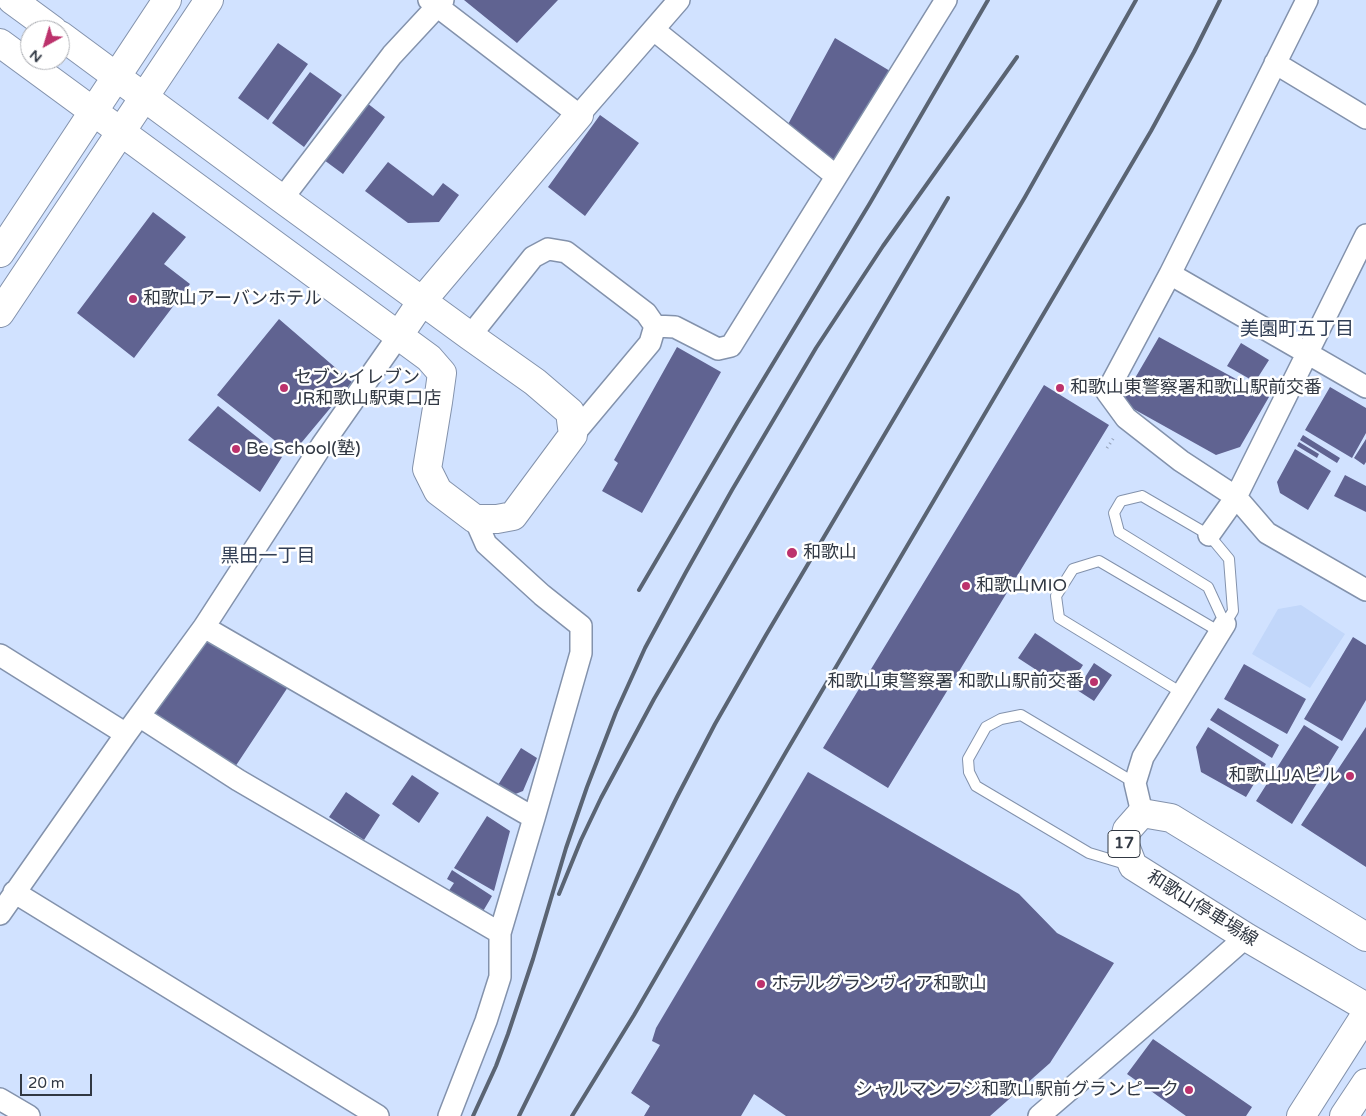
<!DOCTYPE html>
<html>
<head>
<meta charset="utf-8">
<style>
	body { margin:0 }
	#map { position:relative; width:1366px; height:1116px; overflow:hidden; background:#d1e2ff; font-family:"Varela Round",sans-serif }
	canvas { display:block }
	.north { position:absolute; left:20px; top:20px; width:50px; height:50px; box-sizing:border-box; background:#fff; border:1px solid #adafb4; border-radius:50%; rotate:219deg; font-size:14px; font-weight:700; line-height:20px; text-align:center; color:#313843 }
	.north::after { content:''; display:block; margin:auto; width:18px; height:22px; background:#bc326c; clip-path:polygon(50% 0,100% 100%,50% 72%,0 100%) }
	.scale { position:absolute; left:20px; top:1074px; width:72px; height:22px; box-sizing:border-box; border:2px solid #313843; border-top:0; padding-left:6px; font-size:15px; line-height:18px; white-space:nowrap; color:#313843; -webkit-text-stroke:4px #fff; paint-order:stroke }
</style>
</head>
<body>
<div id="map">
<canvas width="1366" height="1116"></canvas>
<div class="north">N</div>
<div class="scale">20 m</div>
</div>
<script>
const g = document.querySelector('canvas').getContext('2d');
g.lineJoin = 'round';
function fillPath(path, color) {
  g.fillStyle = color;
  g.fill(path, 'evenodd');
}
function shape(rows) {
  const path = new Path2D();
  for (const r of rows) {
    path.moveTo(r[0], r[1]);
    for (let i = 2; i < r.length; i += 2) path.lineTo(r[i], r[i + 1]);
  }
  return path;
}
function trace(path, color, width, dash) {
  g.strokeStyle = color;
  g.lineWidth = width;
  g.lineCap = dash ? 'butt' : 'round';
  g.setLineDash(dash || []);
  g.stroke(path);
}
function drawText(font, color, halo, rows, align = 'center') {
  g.font = font + ' "Varela Round","Noto Sans JP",sans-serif';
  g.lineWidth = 5;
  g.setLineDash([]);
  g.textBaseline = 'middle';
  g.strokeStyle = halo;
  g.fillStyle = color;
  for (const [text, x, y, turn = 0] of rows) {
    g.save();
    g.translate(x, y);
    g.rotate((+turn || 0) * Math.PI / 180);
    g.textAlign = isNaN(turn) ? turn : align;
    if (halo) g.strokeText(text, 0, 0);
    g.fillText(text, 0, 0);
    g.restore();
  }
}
fillPath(shape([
	[1301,605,1345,634,1310,688,1252,654,1278,609]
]), '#c2d7fa');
fillPath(shape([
	[464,0,558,0,517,43],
	[835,38,895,74,835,167,786,128],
	[278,43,308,64,268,120,238,98],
	[310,72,342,95,304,147,272,123],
	[367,103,385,117,343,174,324,160],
	[600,115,639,143,585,216,548,187],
	[388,162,433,196,443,183,459,195,439,222,408,223,365,191],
	[153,212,186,237,164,264,190,284,134,358,77,313],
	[279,319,352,382,292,454,217,395],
	[1159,337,1269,397,1240,447,1216,455,1130,407,1124,397],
	[1241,343,1269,360,1255,382,1227,366],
	[677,347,721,372,642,513,602,491,618,463,614,460],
	[1044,385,1109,425,888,788,823,748],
	[1330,387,1366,408,1366,433,1352,458,1305,430],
	[218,406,282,457,260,492,188,440],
	[1303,435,1340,458,1337,463,1300,440],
	[1366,439,1366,462,1364,465,1354,458],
	[1299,442,1319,454,1317,458,1297,446],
	[1295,449,1331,471,1308,510,1280,493,1277,482],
	[1345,475,1366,486,1366,512,1334,496],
	[1035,633,1083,665,1067,690,1018,658],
	[1353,637,1366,645,1366,700,1342,741,1304,719],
	[207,639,288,687,235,767,149,713],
	[1094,663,1112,675,1094,701,1077,690],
	[1244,664,1306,699,1287,734,1224,699],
	[1218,708,1279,745,1272,758,1210,720],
	[1304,725,1339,747,1292,824,1256,801],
	[1208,727,1266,764,1246,797,1201,772,1196,747],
	[1366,727,1366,867,1301,825],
	[521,748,537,758,523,791,513,795,498,785],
	[808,772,1019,894,1057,933,1114,963,1050,1063,990,1116,786,1116,754,1094,741,1116,644,1116,650,1106,631,1093,660,1045,652,1041,656,1028],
	[412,775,439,793,419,823,392,804],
	[346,792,380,815,364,840,329,817],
	[487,816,510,831,494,891,454,868],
	[452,870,492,896,482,913,448,892,454,883,447,879],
	[1153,1039,1252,1107,1246,1116,1186,1116,1127,1074]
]), '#606391');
const lane = shape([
	[1142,496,1209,535,1229,559,1233,611,1225,624,1208,587,1119,532,1114,513,1121,501,1142,496],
	[1182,693,1059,618,1056,596,1073,569,1099,561,1220,632],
	[1129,865,1089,853,976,786,969,772,968,759,986,727,1001,719,1021,715,1135,783]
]);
const street = shape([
	[429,0,579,115,679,0],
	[1307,0,1170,274,1107,392,1126,418,1181,461,1236,497,1267,533,1366,590],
	[654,30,836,176],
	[1275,63,1366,118],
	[282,199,392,55,443,0],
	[1170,274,1366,387],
	[655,326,675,327,718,349,731,346,946,0],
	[470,336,533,257,548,249,566,252,646,313,655,326],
	[573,435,650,343,655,326],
	[1209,535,1236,497,1366,235],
	[204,627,534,818],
	[0,655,126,734],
	[139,716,238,780,500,933],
	[1142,813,1135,783,1143,757,1225,624],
	[14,892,378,1116],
	[0,914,126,734,204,627,322,445,399,335],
	[0,1099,29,1116],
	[449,1116,486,1021,500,977,500,933,534,818,581,653,581,626,542,595,486,544,475,519],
	[1039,1116,1196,981,1246,937]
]);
const secondary = shape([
	[12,0,53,30],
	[0,43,429,358,442,373,438,402,427,469,438,491,475,519,497,519,513,516,573,435,570,412,535,382,470,336,282,199,60,35],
	[0,253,167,0],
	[0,313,209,0],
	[399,335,422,301,579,115],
	[1301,1116,1366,1014],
	[1344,1116,1366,1083]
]);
const primary = shape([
	[1366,937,1171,818,1142,813,1127,830,1124,843,1133,866,1246,937,1366,1007]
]);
trace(lane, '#8392ac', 12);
trace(street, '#8392ac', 24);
trace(secondary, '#8392ac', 30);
trace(primary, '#8392ac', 30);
trace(shape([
	[1107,448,1115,436]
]), '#94a1b8', 3, [1, 4]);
trace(lane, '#fff', 10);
trace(street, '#fff', 21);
trace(secondary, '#fff', 28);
trace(primary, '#fff', 28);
trace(shape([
	[639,590,737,423,870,203,988,0],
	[559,894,581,840,601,798,654,699,948,198],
	[473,1116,496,1066,508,1034,533,959,566,848,587,787,616,712,645,648,686,572,732,490,816,348,883,246,1017,57],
	[519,1116,677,797,715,724,766,635,1025,197,1136,0],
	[572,1116,634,1015,786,752,1151,131,1194,52,1220,0]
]), '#5a6473', 4);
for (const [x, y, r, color] of [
	[133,299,5,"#bc326c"],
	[284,388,5,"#bc326c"],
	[1060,388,5,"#bc326c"],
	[236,449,5,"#bc326c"],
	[792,553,6,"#bc326c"],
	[966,586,5,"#bc326c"],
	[1094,682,5,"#bc326c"],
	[1350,776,5,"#bc326c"],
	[761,984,5,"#bc326c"],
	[1189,1090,5,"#bc326c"]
]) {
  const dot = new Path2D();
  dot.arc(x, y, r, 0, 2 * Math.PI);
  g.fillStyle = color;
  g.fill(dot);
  trace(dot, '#fff', 2);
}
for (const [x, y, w] of [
	[1124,844,32]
]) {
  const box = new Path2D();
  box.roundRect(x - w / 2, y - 13.5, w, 27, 4);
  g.fillStyle = '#fff';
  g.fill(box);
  trace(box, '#313843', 1);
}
drawText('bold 16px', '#313843', null, [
	["17",1124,844]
]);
drawText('18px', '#313843', '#fff', [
	["和歌山アーバンホテル",143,299],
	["セブンイレブン",294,378],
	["JR和歌山駅東口店",294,399],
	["和歌山東警察署和歌山駅前交番",1070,388],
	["Be School(塾)",246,449],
	["和歌山",803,553],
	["和歌山MIO",976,586],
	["和歌山東警察署 和歌山駅前交番",1084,682,"right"],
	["和歌山JAビル",1340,776,"right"],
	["ホテルグランヴィア和歌山",771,984],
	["シャルマンフジ和歌山駅前グランピーク",1179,1090,"right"]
], 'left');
drawText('18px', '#313843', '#fff', [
	["和歌山停車場線",1202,909,32]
]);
drawText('19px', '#323f56', '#fff', [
	["美園町五丁目",1297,330],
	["黒田一丁目",268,557]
]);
</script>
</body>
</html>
